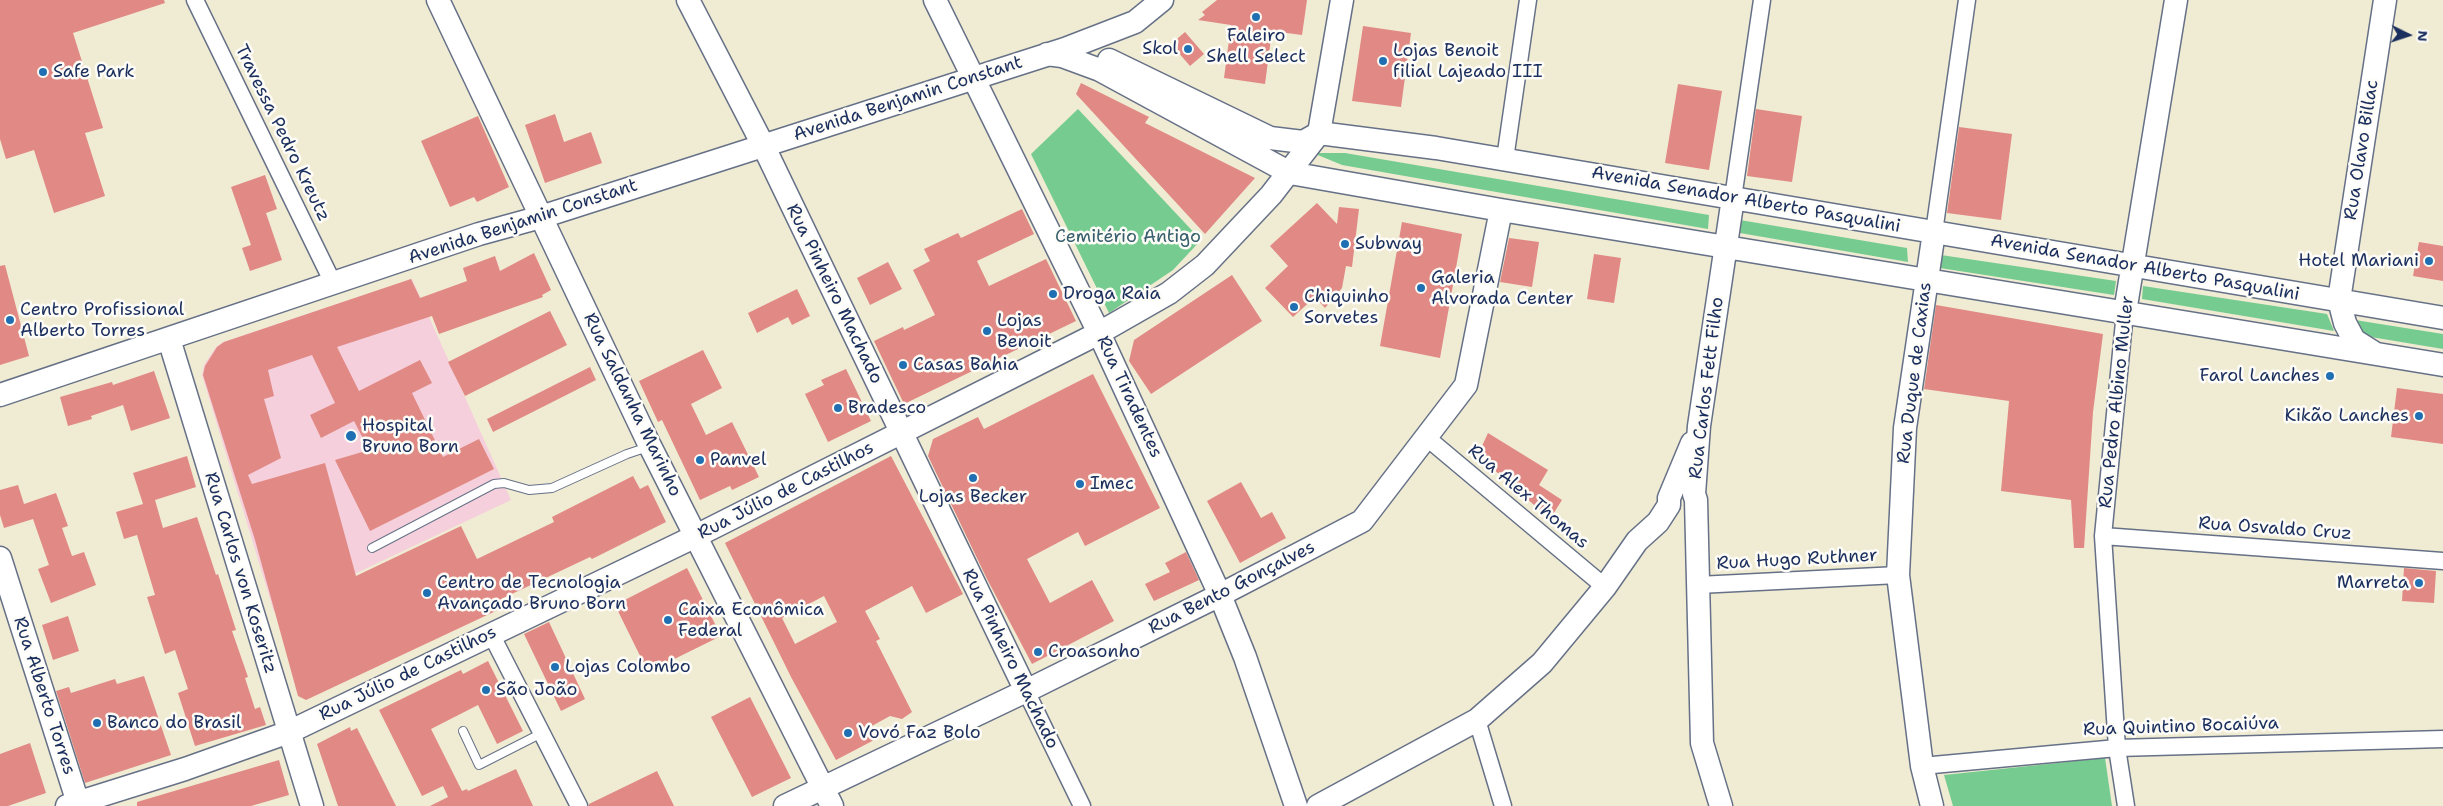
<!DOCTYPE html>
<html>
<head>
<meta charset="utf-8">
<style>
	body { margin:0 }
	#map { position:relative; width:2443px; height:806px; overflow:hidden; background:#f0ebd3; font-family:"Shantell Sans",sans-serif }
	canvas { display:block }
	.north { position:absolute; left:2383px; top:10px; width:50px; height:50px; -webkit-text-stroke:4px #fdfcf7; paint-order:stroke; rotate:94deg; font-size:14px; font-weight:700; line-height:20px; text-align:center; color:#1b2f5e }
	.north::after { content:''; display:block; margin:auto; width:18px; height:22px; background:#1b2f5e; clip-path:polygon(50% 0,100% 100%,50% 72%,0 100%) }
</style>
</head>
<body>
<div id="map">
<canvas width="2443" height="806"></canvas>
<div class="north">N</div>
</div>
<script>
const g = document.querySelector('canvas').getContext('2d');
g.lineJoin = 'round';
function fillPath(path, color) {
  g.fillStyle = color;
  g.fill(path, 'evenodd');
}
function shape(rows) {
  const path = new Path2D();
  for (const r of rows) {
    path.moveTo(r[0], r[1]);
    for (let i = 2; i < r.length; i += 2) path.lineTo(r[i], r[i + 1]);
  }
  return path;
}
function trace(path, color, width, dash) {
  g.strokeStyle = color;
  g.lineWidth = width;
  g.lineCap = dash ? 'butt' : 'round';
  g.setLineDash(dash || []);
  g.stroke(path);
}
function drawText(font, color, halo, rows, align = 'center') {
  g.font = font + ' "Shantell Sans",sans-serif';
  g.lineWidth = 5;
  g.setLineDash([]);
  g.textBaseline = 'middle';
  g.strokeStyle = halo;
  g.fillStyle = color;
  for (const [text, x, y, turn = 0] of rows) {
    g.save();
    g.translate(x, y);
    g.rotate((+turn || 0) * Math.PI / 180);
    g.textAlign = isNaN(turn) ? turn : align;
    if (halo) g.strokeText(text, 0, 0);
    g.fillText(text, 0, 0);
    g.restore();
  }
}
fillPath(shape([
	[412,279,511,500,274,612,202,375,204,365,216,347,223,342]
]), '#f5cfdb');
fillPath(shape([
	[1078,109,1201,240,1173,270,1109,313,1031,154],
	[1313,153,1345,153,1709,215,1708,229,1342,165],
	[1734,219,1907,248,1908,262,1740,233],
	[1941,255,2116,281,2114,295,1940,268],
	[2143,286,2327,314,2334,331,2142,299],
	[2355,320,2443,334,2443,349,2365,336],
	[2105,758,2112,806,1953,806,1944,775]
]), '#76cc90');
fillPath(shape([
	[0,0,164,0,165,3,73,33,103,128,85,133,105,196,54,213,34,150,6,159,0,139],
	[1217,0,1307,0,1302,35,1272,31,1265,84,1224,78,1231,25,1198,20,1205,15,1202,12],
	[1363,26,1411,33,1401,107,1352,101],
	[1185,32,1204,54,1190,66,1171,44],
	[1081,83,1149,117,1145,123,1255,178,1205,234,1076,94],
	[1678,84,1722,91,1709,170,1665,163],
	[1756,109,1802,116,1792,182,1747,176],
	[555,114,564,142,591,132,602,163,545,183,525,125],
	[478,116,509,187,477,202,474,197,450,207,421,141],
	[1959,127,2012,134,2001,220,1947,213],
	[265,175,277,209,266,213,282,260,250,271,242,248,251,245,231,187],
	[1317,203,1337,224,1339,207,1359,209,1352,267,1346,266,1342,288,1325,308,1315,297,1293,317,1265,288,1288,266,1270,246],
	[1022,209,1034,234,977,261,989,286,1046,259,1076,321,904,404,874,341,903,327,904,330,935,315,913,270,930,261,924,249,958,233,961,238],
	[1402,222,1462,234,1440,358,1380,346],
	[1509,238,1539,242,1532,287,1500,282],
	[2419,242,2443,246,2443,281,2413,276],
	[534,253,551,290,542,295,543,297,439,334,432,316,337,347,359,391,420,360,432,383,412,393,443,457,479,439,494,469,370,531,335,460,369,450,354,421,321,438,310,415,335,403,312,355,268,370,274,396,264,399,281,458,248,475,252,484,325,463,356,576,461,526,477,559,554,522,552,517,633,476,640,489,648,485,666,522,592,559,590,557,497,601,500,609,306,700,298,696,255,540,203,375,205,366,217,347,224,342,411,279,420,298,467,281,463,268,495,256,500,271],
	[1594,254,1621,258,1614,303,1587,299],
	[888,262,902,289,870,305,857,278],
	[5,265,29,356,0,365,0,266],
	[1232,275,1262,321,1151,394,1129,361,1134,340],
	[797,289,810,316,792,325,788,317,757,333,748,313],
	[1936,305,2103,334,2093,412,2084,548,2074,548,2071,500,2001,491,2009,401,1924,389],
	[550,311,567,345,465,396,448,362],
	[703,350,722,388,691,404,706,435,732,422,759,477,732,490,730,486,700,500,662,420,658,422,639,381],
	[590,367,596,380,493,432,487,419],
	[846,369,871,421,828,442,805,394,824,385,821,380],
	[154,371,170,418,131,431,123,405,91,416,92,419,68,426,60,397,112,382,113,385],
	[1093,374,1160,508,1085,546,1078,532,1027,559,1050,603,1092,580,1114,621,1032,664,987,579,928,456,933,439,978,417,984,429],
	[2397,388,2443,394,2443,444,2391,437],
	[1488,433,1548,470,1539,485,1562,500,1550,519,1475,453,1482,446],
	[187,456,196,487,155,500,163,528,197,517,216,575,218,574,236,630,232,631,248,677,245,678,255,709,260,707,266,725,195,746,178,693,188,689,175,650,165,654,147,597,155,595,137,535,124,539,116,512,143,504,133,473],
	[891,456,963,594,926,613,912,586,865,611,880,639,876,641,912,712,902,719,890,716,870,727,876,739,836,760,791,677,725,543],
	[824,596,837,622,795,644,782,618],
	[1241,482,1261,518,1272,512,1286,538,1240,563,1207,501],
	[18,485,24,504,56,493,68,526,62,528,72,556,84,552,96,585,51,603,38,569,49,565,33,519,4,528,0,515,0,490],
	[1186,552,1199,580,1154,601,1145,584,1170,572,1165,563],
	[687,568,721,636,648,672,615,605],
	[2404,568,2436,571,2434,603,2402,601],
	[68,616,79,651,53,660,42,625],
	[549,622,585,699,561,711,524,634],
	[488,661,523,731,497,744,478,705,431,729,462,791,467,789,468,791,516,769,533,806,430,806,448,797,443,786,422,796,379,710,461,670,463,674],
	[144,676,171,755,85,783,56,691,69,687,71,693,115,679,117,684],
	[750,697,791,778,752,797,711,717],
	[350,727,351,731,357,728,396,806,338,806,317,744],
	[30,743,46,793,8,806,0,806,0,754],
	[279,760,289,795,251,806,137,806,137,802],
	[657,771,674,806,589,806,589,804]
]), '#e18985');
const lane = shape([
	[372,548,494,484,504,483,529,490,552,488,627,454,648,447],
	[463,731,479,765,542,733]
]);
const street = shape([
	[195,0,333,283],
	[1505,159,1528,0],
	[1733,198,1762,0],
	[1934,232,1967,0],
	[2125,312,2103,536,2117,748,2126,806],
	[1426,437,1605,587],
	[2103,536,2443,561],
	[1698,585,1898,575],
	[491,634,579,806],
	[1026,691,1082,806],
	[1477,720,1503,806],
	[1922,766,2117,748,2443,739]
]);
const secondary = shape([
	[438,0,650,446,832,806],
	[688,0,763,145,1026,691],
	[935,0,1099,333,1220,595,1245,657,1296,806],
	[1047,54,1062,56,1100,70,1290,173,1501,210,2443,365],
	[1109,60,1270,138,1303,142,1319,133,1436,148,2443,318],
	[2125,312,2176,0],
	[169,339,312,806],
	[2373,352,2354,340,2345,323,2339,300,2385,0],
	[0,395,479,234,541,217,1065,49,1135,22,1162,0],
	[0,558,79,806],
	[67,806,185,769,289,732,696,536,1099,333,1169,293,1205,265,1271,195,1319,133,1342,0],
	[785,806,1026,691,1220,595,1362,521,1466,385,1501,210],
	[1318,806,1477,720,1542,663,1605,587,1637,541,1658,522,1669,505,1669,498,1692,443],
	[1721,806,1702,743,1696,500,1694,494,1699,426,1733,198],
	[1932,806,1922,766,1898,575,1905,428,1934,232]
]);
trace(lane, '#667187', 10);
trace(street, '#667187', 19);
trace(secondary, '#667187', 25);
trace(lane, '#fff', 8);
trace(street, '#fff', 16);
trace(secondary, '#fff', 22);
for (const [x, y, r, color] of [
	[1256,17,5,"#1f6fb2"],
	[1188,49,5,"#1f6fb2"],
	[1383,61,5,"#1f6fb2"],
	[43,72,5,"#1f6fb2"],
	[1345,244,5,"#1f6fb2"],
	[2429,261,5,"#1f6fb2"],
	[1421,288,5,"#1f6fb2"],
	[1053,294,5,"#1f6fb2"],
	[1294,307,5,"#1f6fb2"],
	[10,320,5,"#1f6fb2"],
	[987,331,5,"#1f6fb2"],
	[903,365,5,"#1f6fb2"],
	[2330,376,5,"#1f6fb2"],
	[838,408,5,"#1f6fb2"],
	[2419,416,5,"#1f6fb2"],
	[351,436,6,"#1f6fb2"],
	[700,460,5,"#1f6fb2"],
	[973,478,5,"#1f6fb2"],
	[1080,484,5,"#1f6fb2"],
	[2419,583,5,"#1f6fb2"],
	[427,593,5,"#1f6fb2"],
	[668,620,5,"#1f6fb2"],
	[1038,652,5,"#1f6fb2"],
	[555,667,5,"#1f6fb2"],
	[486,690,5,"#1f6fb2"],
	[97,723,5,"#1f6fb2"],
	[848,733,5,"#1f6fb2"]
]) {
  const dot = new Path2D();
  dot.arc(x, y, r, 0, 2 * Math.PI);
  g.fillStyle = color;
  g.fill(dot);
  trace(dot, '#fdfcf7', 2);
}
drawText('18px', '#1b2f5e', '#fdfcf7', [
	["Faleiro",1256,36,"center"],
	["Shell Select",1256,57,"center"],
	["Skol",1178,49,"right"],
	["Lojas Benoit",1393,51],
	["filial Lajeado III",1393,72],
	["Safe Park",53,72],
	["Subway",1355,244],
	["Hotel Mariani",2419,261,"right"],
	["Galeria",1431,278],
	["Alvorada Center",1431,299],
	["Droga Raia",1063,294],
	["Chiquinho",1304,297],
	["Sorvetes",1304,318],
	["Centro Profissional",20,310],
	["Alberto Torres",20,331],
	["Lojas",997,321],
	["Benoit",997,342],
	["Casas Bahia",913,365],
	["Farol Lanches",2320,376,"right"],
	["Bradesco",848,408],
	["Kikão Lanches",2409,416,"right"],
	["Hospital",362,426],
	["Bruno Born",362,447],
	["Panvel",710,460],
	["Imec",1090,484],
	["Lojas Becker",973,497,"center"],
	["Centro de Tecnologia",437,583],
	["Avançado Bruno Born",437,604],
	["Marreta",2409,583,"right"],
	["Caixa Econômica",678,610],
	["Federal",678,631],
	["Croasonho",1048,652],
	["Lojas Colombo",565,667],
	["São João",496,690],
	["Banco do Brasil",107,723],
	["Vovó Faz Bolo",858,733]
], 'left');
drawText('18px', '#1b2f5e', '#fdfcf7', [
	["Avenida Benjamin Constant",908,99,-18],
	["Travessa Pedro Kreutz",282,133,64],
	["Rua Olavo Billac",2362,150,-81],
	["Avenida Senador Alberto Pasqualini",1746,200,10],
	["Avenida Benjamin Constant",523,222,-18],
	["Avenida Senador Alberto Pasqualini",2145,268,10],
	["Rua Pinheiro Machado",834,294,64],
	["Rua Duque de Caxias",1915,373,-83],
	["Rua Carlos Fett Filho",1707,388,-83],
	["Rua Tiradentes",1129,397,65],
	["Rua Pedro Albino Muller",2117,402,-84],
	["Rua Saldanha Marinho",632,405,64],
	["Rua Júlio de Castilhos",786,491,-27],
	["Rua Alex Thomas",1528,497,40],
	["Rua Osvaldo Cruz",2275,529,4],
	["Rua Hugo Ruthner",1797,560,-3],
	["Rua Carlos von Koseritz",240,573,73],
	["Rua Bento Gonçalves",1232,588,-27],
	["Rua Pinheiro Machado",1010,659,64],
	["Rua Júlio de Castilhos",408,674,-26],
	["Rua Alberto Torres",44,696,72],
	["Rua Quintino Bocaiúva",2181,727,-2]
]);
drawText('18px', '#365e6d', '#fdfcf7', [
	["Cemitério Antigo",1128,237]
]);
</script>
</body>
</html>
